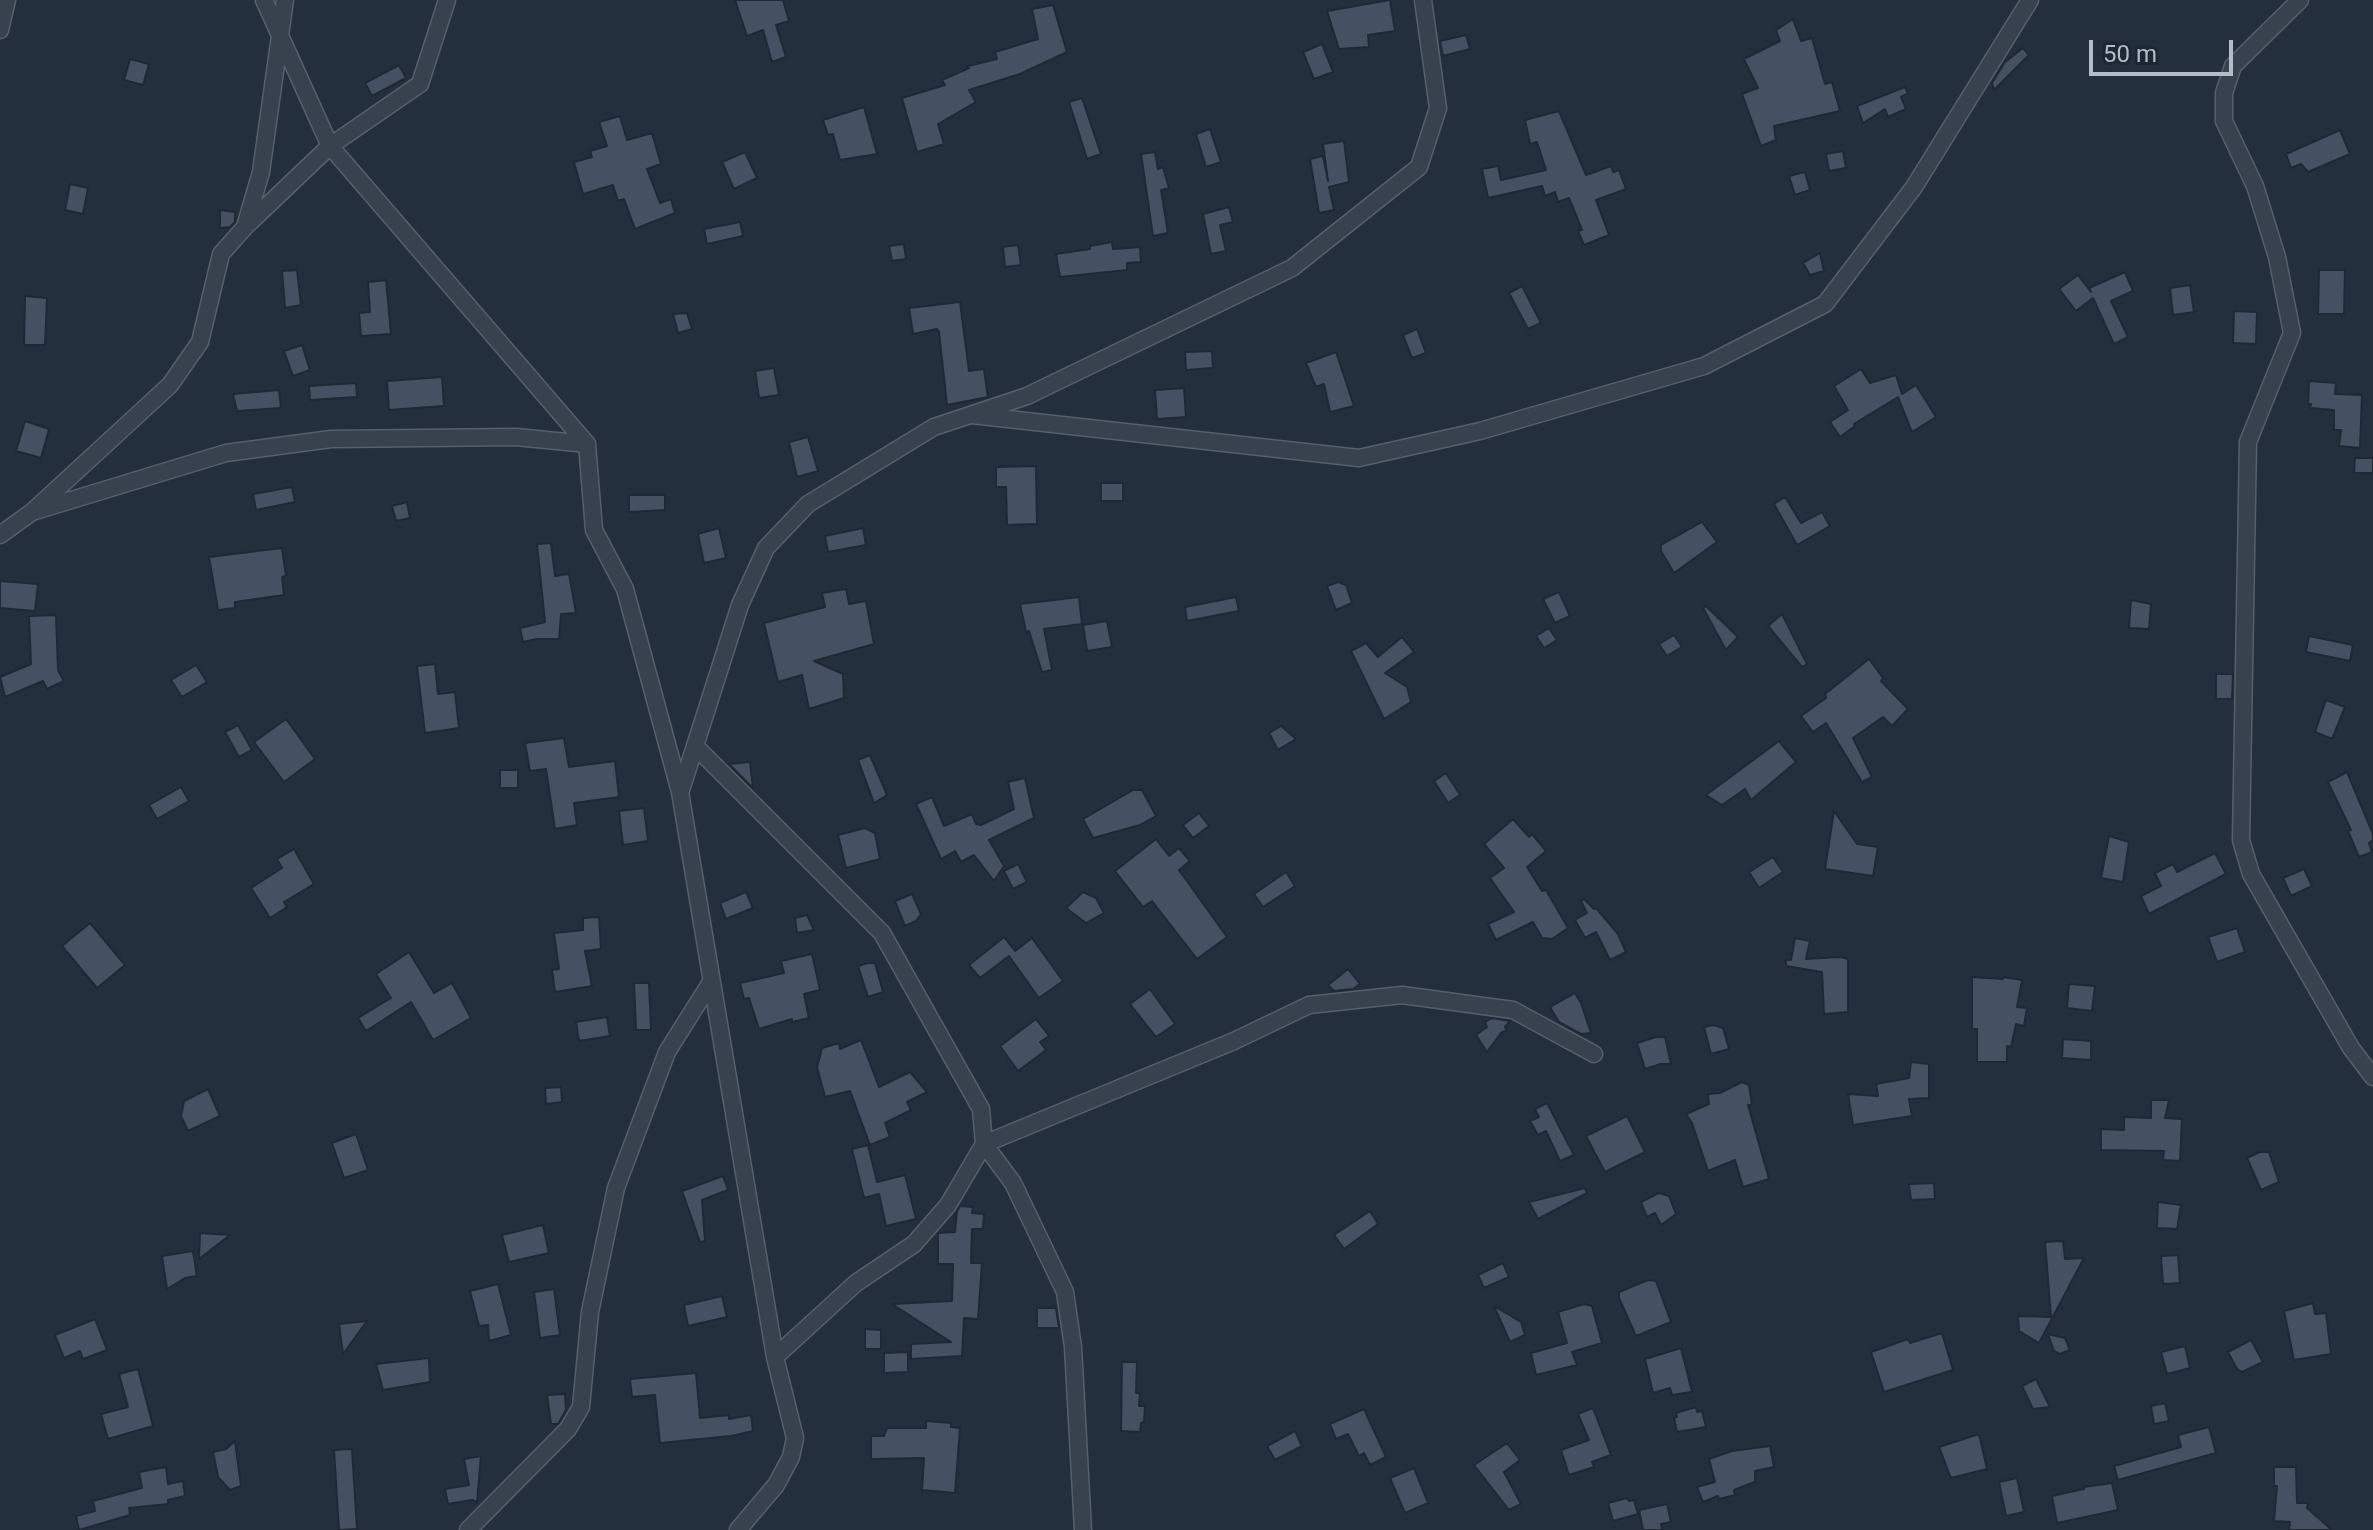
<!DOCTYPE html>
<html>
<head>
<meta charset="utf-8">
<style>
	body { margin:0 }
	#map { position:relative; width:2373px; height:1530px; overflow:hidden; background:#242f3e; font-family:Roboto,sans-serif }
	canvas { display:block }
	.scale { position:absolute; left:2089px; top:40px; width:144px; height:36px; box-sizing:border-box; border:4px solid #b4bcc9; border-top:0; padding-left:10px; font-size:24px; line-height:28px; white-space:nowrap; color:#b4bcc9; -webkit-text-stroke:6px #1d2633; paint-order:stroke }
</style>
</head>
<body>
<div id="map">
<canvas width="2373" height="1530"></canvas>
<div class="scale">50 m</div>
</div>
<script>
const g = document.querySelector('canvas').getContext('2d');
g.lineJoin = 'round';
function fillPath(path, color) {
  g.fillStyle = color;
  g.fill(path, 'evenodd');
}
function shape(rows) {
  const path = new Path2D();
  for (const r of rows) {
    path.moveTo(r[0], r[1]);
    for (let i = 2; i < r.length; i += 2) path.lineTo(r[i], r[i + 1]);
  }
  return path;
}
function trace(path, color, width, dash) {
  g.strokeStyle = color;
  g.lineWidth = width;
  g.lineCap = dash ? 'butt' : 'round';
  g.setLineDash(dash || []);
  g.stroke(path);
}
const building = shape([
	[735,0,783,0,789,21,776,25,786,57,772,62,763,30,747,36,735,0],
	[1390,0,1395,31,1368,35,1369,47,1339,49,1327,11,1390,0],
	[1053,5,1067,52,1020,74,969,90,976,102,938,124,944,144,917,152,902,98,945,85,942,80,969,68,968,66,997,59,995,52,1038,39,1032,9,1053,5],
	[1793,19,1801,41,1812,38,1825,84,1832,82,1840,111,1774,126,1776,140,1761,146,1742,94,1758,88,1744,59,1780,41,1776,30,1793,19],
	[1466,35,1470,49,1443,56,1440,41,1466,35],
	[1322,44,1333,72,1314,79,1303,52,1322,44],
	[2023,48,2029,55,1994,90,1992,83,2005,62,2023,48],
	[130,59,149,64,143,85,124,80,130,59],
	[399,65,406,78,372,96,365,83,399,65],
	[1905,87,1908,93,1901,97,1906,109,1888,117,1885,109,1863,123,1857,106,1905,87],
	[1082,98,1101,154,1087,159,1069,102,1082,98],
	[864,107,877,154,840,160,833,134,828,135,823,120,864,107],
	[1559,111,1586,175,1611,166,1613,172,1619,170,1626,189,1596,200,1609,235,1584,245,1578,231,1582,230,1569,198,1558,202,1555,192,1545,196,1542,186,1488,198,1482,169,1498,166,1501,180,1546,170,1537,142,1530,144,1525,120,1559,111],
	[620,116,627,140,652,133,661,164,647,169,660,203,671,199,675,213,635,229,624,199,618,201,613,185,583,194,574,162,592,157,590,151,607,146,599,122,620,116],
	[1210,129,1221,162,1206,167,1196,134,1210,129],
	[2340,130,2350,154,2308,172,2301,164,2291,168,2286,154,2340,130],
	[1344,141,1349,182,1329,187,1334,210,1319,213,1310,159,1323,156,1328,181,1323,144,1344,141],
	[1843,151,1846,168,1829,171,1826,154,1843,151],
	[745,152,757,178,734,189,722,162,745,152],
	[1155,152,1158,169,1163,167,1169,188,1161,190,1168,233,1153,236,1141,154,1155,152],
	[1805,172,1810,190,1795,195,1789,176,1805,172],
	[70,184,88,188,83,214,65,210,70,184],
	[1229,207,1233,222,1220,225,1226,251,1211,254,1203,214,1229,207],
	[220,210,235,212,235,222,230,227,220,228,220,210],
	[740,222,743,236,707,244,704,229,740,222],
	[1112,242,1113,249,1140,247,1141,262,1127,263,1127,270,1060,277,1056,254,1090,249,1090,246,1112,242],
	[904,244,906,259,892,261,889,246,904,244],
	[1018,245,1021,265,1005,267,1003,247,1018,245],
	[1820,253,1824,271,1810,275,1803,263,1820,253],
	[297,270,301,305,285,308,282,271,297,270],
	[2319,270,2345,270,2344,314,2318,314,2319,270],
	[2125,272,2133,291,2111,301,2128,337,2114,344,2093,298,2076,311,2059,289,2078,275,2091,292,2089,288,2125,272],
	[386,280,391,334,361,336,359,313,370,312,368,282,386,280],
	[2190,285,2194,312,2173,315,2170,288,2190,285],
	[1522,286,1541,323,1528,329,1509,293,1522,286],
	[25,296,47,298,45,345,24,345,25,296],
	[960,302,969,371,984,369,988,397,947,405,939,332,937,329,913,334,909,308,960,302],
	[2234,311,2257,312,2256,344,2233,343,2234,311],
	[687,313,692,329,678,333,673,314,687,313],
	[1417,329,1426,353,1412,358,1403,335,1417,329],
	[302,345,310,370,293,376,284,351,302,345],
	[1212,351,1213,368,1186,370,1185,352,1212,351],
	[1336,352,1354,406,1330,412,1324,384,1316,387,1306,363,1336,352],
	[774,368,779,395,759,398,755,371,774,368],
	[1861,369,1870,383,1896,375,1902,394,1916,385,1936,417,1912,432,1898,397,1854,424,1855,426,1840,437,1830,422,1848,410,1834,386,1861,369],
	[442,377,444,406,389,410,387,381,442,377],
	[2309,381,2336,383,2335,394,2362,395,2360,448,2339,446,2341,430,2334,430,2334,410,2310,408,2311,404,2308,404,2309,381],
	[356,383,357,397,310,400,309,386,356,383],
	[1184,388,1186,417,1157,419,1155,390,1184,388],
	[279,390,281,408,237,411,233,394,279,390],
	[25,421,49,429,41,458,16,451,25,421],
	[808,437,818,471,797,477,789,442,808,437],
	[2355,458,2373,458,2373,473,2354,473,2355,458],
	[1036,466,1037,524,1007,525,1006,487,996,487,996,467,1036,466],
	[1101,483,1123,483,1123,501,1101,501,1101,483],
	[292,487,295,502,256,510,253,494,292,487],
	[629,495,665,495,665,510,629,512,629,495],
	[1785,497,1801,523,1822,512,1830,526,1797,545,1774,504,1785,497],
	[407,502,410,518,396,521,392,506,407,502],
	[1702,522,1717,542,1674,573,1661,551,1661,545,1702,522],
	[719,528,726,558,704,563,698,534,719,528],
	[863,528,866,545,828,552,825,536,863,528],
	[551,543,555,576,569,574,576,613,561,614,559,639,537,639,523,642,520,628,545,622,537,544,551,543],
	[282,548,286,576,282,577,284,595,235,602,235,608,218,610,209,557,282,548],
	[0,581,38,584,35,611,0,608,0,581],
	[1338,582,1346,585,1352,603,1336,610,1327,586,1338,582],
	[846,589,849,604,866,601,874,644,814,661,843,674,844,698,809,709,802,675,778,682,764,623,825,607,822,593,846,589],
	[1559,592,1570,616,1555,623,1543,599,1559,592],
	[1079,597,1082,624,1044,629,1052,670,1042,672,1029,631,1026,632,1020,604,1079,597],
	[1236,597,1239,611,1187,621,1185,607,1236,597],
	[2131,600,2151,604,2149,629,2129,628,2131,600],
	[1706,606,1738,637,1726,650,1703,608,1706,606],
	[1782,614,1807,664,1802,667,1768,626,1782,614],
	[56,615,58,670,64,681,47,689,43,681,5,697,0,677,31,664,29,616,56,615],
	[1107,621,1112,647,1087,651,1083,625,1107,621],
	[1549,628,1557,640,1544,648,1536,636,1549,628],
	[1674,635,1682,647,1667,656,1659,644,1674,635],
	[2309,636,2353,645,2350,661,2306,652,2309,636],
	[1402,637,1414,652,1385,673,1407,687,1411,702,1384,719,1351,651,1366,643,1378,657,1402,637],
	[1869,659,1883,678,1881,681,1908,709,1892,726,1883,717,1853,738,1872,777,1862,782,1826,723,1813,732,1801,716,1826,698,1825,694,1869,659],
	[435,664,438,694,455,692,459,728,425,733,417,666,435,664],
	[196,665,207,682,182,697,171,680,196,665],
	[2216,674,2233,674,2232,699,2216,699,2216,674],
	[2326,700,2345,707,2332,739,2315,732,2326,700],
	[286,719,315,759,284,782,254,742,286,719],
	[238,725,252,750,239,757,225,732,238,725],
	[1281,726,1296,739,1278,750,1269,733,1281,726],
	[564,738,569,767,615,761,619,797,574,803,577,825,555,829,546,769,530,771,525,743,564,738],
	[1779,741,1796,762,1751,800,1745,789,1722,805,1706,795,1779,741],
	[870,755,887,795,874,803,858,760,870,755],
	[750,762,753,788,729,764,750,762],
	[500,770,518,770,518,788,500,788,500,770],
	[2347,772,2373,834,2373,840,2369,843,2372,852,2359,857,2348,831,2351,830,2328,782,2347,772],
	[1446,773,1460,795,1448,803,1434,781,1446,773],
	[1025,778,1034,818,989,840,1004,866,994,881,974,855,961,862,955,851,941,859,916,804,932,797,944,826,972,814,976,824,981,825,1014,809,1008,782,1025,778],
	[181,787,189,801,157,819,149,805,181,787],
	[1133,790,1142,790,1156,816,1140,825,1093,838,1083,819,1133,790],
	[644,808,648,841,623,845,619,811,644,808],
	[1834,811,1857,844,1878,847,1873,876,1825,869,1834,811],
	[1199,813,1209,826,1193,838,1183,825,1199,813],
	[1513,819,1529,837,1532,834,1546,851,1527,867,1542,891,1546,890,1568,928,1552,939,1542,938,1533,922,1496,940,1488,924,1514,912,1490,878,1504,868,1484,844,1513,819],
	[865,828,875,833,880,859,846,868,838,835,865,828],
	[2109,836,2129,842,2123,882,2101,878,2109,836],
	[1156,839,1169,856,1179,848,1190,861,1179,870,1227,937,1197,959,1152,901,1143,907,1115,871,1156,839],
	[294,849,314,884,284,902,287,907,270,918,251,888,282,868,277,859,294,849],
	[2215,853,2226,874,2149,914,2141,896,2161,886,2155,873,2173,864,2177,872,2215,853],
	[1773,857,1783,872,1759,888,1749,872,1773,857],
	[1018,864,1027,882,1013,889,1004,871,1018,864],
	[2304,869,2312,886,2291,896,2283,878,2304,869],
	[1286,872,1295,886,1263,907,1254,894,1286,872],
	[746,892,753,908,726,919,720,903,746,892],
	[1083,892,1096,898,1104,913,1086,923,1066,908,1083,892],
	[912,894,921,914,916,921,905,926,895,901,912,894],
	[1584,899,1594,909,1596,908,1618,934,1626,952,1610,960,1596,932,1585,938,1575,920,1587,913,1581,901,1584,899],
	[807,915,814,930,797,933,795,918,807,915],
	[599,917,601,949,585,951,592,986,555,992,552,970,559,969,554,933,583,930,583,918,599,917],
	[90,923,125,965,97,988,62,946,90,923],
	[2237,928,2245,952,2217,962,2208,937,2237,928],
	[1004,937,1015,951,1032,938,1063,981,1039,998,1009,956,980,978,969,965,1004,937],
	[1795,938,1810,941,1806,959,1840,957,1848,959,1848,1012,1824,1014,1822,972,1786,966,1786,960,1791,960,1795,938],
	[409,952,434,993,452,983,471,1018,433,1040,411,1002,366,1031,358,1018,391,998,376,974,409,952],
	[812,954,820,990,804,994,809,1018,792,1022,792,1019,759,1029,749,998,744,999,740,983,784,973,781,961,812,954],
	[868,963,875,963,883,992,868,997,858,966,868,963],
	[1348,969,1360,984,1353,989,1334,991,1328,985,1348,969],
	[1972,977,2003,979,2003,977,2022,980,2017,1007,2027,1008,2024,1026,2016,1024,2011,1047,2007,1046,2007,1062,1977,1062,1977,1029,1972,1029,1972,977],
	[634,983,649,983,651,1030,636,1030,634,983],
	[2069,984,2095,986,2092,1011,2067,1008,2069,984],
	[1150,989,1175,1024,1156,1037,1130,1004,1150,989],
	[1575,993,1581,1003,1591,1033,1581,1034,1559,1022,1550,1007,1575,993],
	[607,1017,610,1036,579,1041,576,1022,607,1017],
	[1492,1018,1510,1021,1505,1027,1507,1030,1501,1033,1487,1052,1476,1035,1487,1027,1485,1022,1492,1018],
	[1036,1019,1049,1036,1040,1042,1046,1050,1018,1071,1000,1046,1036,1019],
	[1714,1025,1723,1028,1729,1049,1711,1054,1704,1027,1714,1025],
	[1656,1037,1665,1037,1671,1064,1661,1064,1645,1069,1637,1043,1656,1037],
	[2063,1039,2091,1041,2091,1060,2062,1058,2063,1039],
	[861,1040,879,1087,910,1072,927,1092,907,1102,911,1110,885,1123,890,1137,870,1145,850,1091,825,1097,817,1067,822,1048,839,1043,840,1049,861,1040],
	[1911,1062,1929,1064,1929,1098,1909,1099,1912,1116,1853,1125,1848,1094,1878,1096,1876,1084,1909,1078,1911,1062],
	[1742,1082,1749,1085,1752,1105,1748,1105,1769,1179,1743,1187,1735,1160,1708,1171,1692,1123,1686,1114,1709,1104,1708,1094,1720,1093,1742,1082],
	[561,1087,562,1102,546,1104,545,1088,561,1087],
	[208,1089,220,1116,188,1131,181,1116,184,1101,208,1089],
	[2151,1100,2169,1100,2165,1118,2182,1119,2180,1161,2163,1160,2164,1151,2101,1150,2101,1129,2124,1130,2124,1117,2151,1118,2151,1100],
	[1547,1103,1574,1155,1560,1161,1546,1131,1538,1135,1530,1121,1539,1117,1535,1109,1547,1103],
	[1627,1116,1645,1152,1605,1172,1586,1136,1627,1116],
	[356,1134,368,1170,344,1178,332,1143,356,1134],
	[868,1145,877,1182,905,1175,916,1219,886,1226,879,1194,864,1198,852,1149,868,1145],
	[2260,1152,2269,1152,2279,1182,2261,1190,2247,1158,2260,1152],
	[723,1176,728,1190,702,1200,705,1241,700,1242,682,1191,723,1176],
	[1934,1183,1935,1199,1911,1200,1909,1184,1934,1183],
	[1585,1188,1587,1193,1538,1219,1529,1202,1585,1188],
	[1659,1193,1669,1196,1676,1214,1661,1225,1655,1213,1647,1217,1641,1202,1659,1193],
	[2158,1202,2181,1205,2177,1229,2157,1228,2158,1202],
	[960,1206,973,1207,972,1213,984,1214,983,1229,972,1229,971,1263,982,1263,978,1319,964,1318,962,1356,911,1359,911,1344,951,1342,892,1304,952,1301,953,1264,938,1264,938,1233,955,1232,957,1211,960,1206],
	[1370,1211,1378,1224,1344,1249,1334,1235,1370,1211],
	[543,1225,549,1253,509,1262,502,1235,543,1225],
	[200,1233,230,1235,199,1259,200,1233],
	[2063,1241,2065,1259,2084,1258,2039,1343,2019,1331,2018,1316,2051,1317,2045,1242,2063,1241],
	[193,1251,197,1276,185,1278,167,1289,162,1256,193,1251],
	[2178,1255,2180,1283,2163,1284,2161,1256,2178,1255],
	[1503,1263,1509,1277,1484,1288,1478,1275,1503,1263],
	[1648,1280,1656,1281,1671,1322,1636,1336,1619,1298,1619,1292,1648,1280],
	[498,1284,511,1335,489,1341,488,1325,479,1326,470,1291,498,1284],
	[554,1289,560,1335,540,1338,534,1292,554,1289],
	[722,1296,727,1317,688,1326,684,1305,722,1296],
	[2313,1303,2315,1314,2326,1313,2331,1354,2294,1360,2284,1311,2313,1303],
	[1584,1304,1592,1306,1602,1343,1572,1352,1577,1365,1536,1375,1531,1353,1567,1343,1558,1312,1584,1304],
	[1494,1306,1521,1322,1525,1335,1510,1342,1494,1306],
	[1037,1308,1056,1308,1059,1328,1037,1328,1037,1308],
	[95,1319,107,1350,83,1359,80,1351,64,1358,55,1335,95,1319],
	[367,1321,343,1354,339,1324,367,1321],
	[865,1329,881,1330,881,1349,865,1349,865,1329],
	[1942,1333,1953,1370,1884,1392,1871,1352,1908,1339,1910,1343,1942,1333],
	[2048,1334,2065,1338,2070,1350,2060,1354,2054,1351,2048,1334],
	[2251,1340,2263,1362,2242,1372,2237,1369,2228,1352,2251,1340],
	[2185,1346,2190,1368,2167,1374,2161,1352,2185,1346],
	[1681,1348,1692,1392,1672,1395,1670,1388,1653,1393,1645,1359,1681,1348],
	[908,1352,908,1372,884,1373,884,1353,908,1352],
	[429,1358,430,1382,383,1390,376,1364,429,1358],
	[1122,1362,1137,1362,1136,1393,1140,1393,1139,1406,1145,1406,1144,1422,1141,1423,1140,1432,1121,1431,1122,1362],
	[138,1369,153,1426,108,1439,101,1414,128,1407,119,1374,138,1369],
	[696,1373,700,1418,729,1415,729,1419,751,1415,753,1431,731,1436,660,1443,655,1395,632,1397,630,1379,696,1373],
	[2036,1379,2050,1407,2033,1409,2022,1386,2036,1379],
	[565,1394,566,1410,558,1424,551,1424,547,1395,565,1394],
	[2165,1403,2169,1421,2154,1424,2151,1406,2165,1403],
	[1696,1407,1697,1412,1702,1411,1706,1427,1677,1432,1674,1418,1677,1417,1676,1413,1696,1407],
	[1593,1408,1611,1455,1592,1462,1594,1467,1569,1475,1561,1450,1589,1440,1578,1414,1593,1408],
	[1364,1409,1386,1457,1370,1465,1364,1453,1359,1456,1348,1434,1336,1439,1330,1424,1364,1409],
	[926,1421,951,1423,951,1427,960,1428,955,1493,922,1490,924,1458,871,1459,871,1436,884,1436,887,1428,926,1428,926,1421],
	[2209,1427,2216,1453,2118,1480,2114,1466,2181,1447,2178,1435,2209,1427],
	[1295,1431,1302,1446,1275,1460,1267,1446,1295,1431],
	[1979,1434,1987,1469,1951,1478,1939,1447,1979,1434],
	[235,1441,241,1486,230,1490,218,1477,213,1452,226,1449,235,1441],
	[1507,1443,1520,1460,1504,1472,1521,1504,1509,1510,1474,1465,1507,1443],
	[1770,1446,1774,1467,1755,1471,1755,1482,1734,1490,1735,1495,1719,1499,1718,1496,1703,1502,1697,1487,1715,1482,1709,1459,1732,1451,1770,1446],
	[352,1449,357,1529,339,1530,334,1450,352,1449],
	[481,1456,477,1502,472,1500,448,1504,445,1489,469,1485,464,1459,481,1456],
	[166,1467,168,1484,183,1481,185,1496,168,1500,168,1504,129,1508,130,1515,79,1530,76,1516,95,1511,93,1501,142,1488,139,1472,166,1467],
	[2274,1467,2296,1467,2297,1503,2308,1503,2307,1508,2332,1530,2289,1530,2290,1522,2274,1521,2277,1486,2274,1486,2274,1467],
	[1414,1468,1428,1503,1405,1513,1390,1478,1414,1468],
	[2017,1478,2024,1512,2006,1516,1999,1482,2017,1478],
	[2112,1483,2118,1510,2057,1523,2052,1496,2084,1489,2084,1487,2112,1483],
	[1627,1498,1629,1501,1634,1500,1638,1514,1613,1521,1608,1503,1627,1498],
	[1667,1504,1671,1522,1661,1524,1662,1530,1643,1530,1639,1510,1667,1504]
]);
fillPath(building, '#455162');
trace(building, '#1f2835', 2);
const street = shape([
	[264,0,330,146,587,444],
	[2300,0,2233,66,2224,93,2224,121,2255,186,2277,257,2292,333,2248,442,2241,840,2251,874,2351,1048,2373,1077],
	[0,30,7,0],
	[248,224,330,146,420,84,447,0],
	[972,415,1359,458,1480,431,1704,366,1825,304,1914,187,2030,0],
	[32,512,226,453,331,439,516,437,587,444,594,530,625,589,680,792,775,1357,795,1438,791,1457,776,1485,738,1530],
	[0,535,32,512,170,385,200,342,221,254,245,227,261,172,285,0],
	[695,746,882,933,981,1109,984,1144,948,1205,914,1244,856,1283,775,1357],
	[681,790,740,605,766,548,808,504,934,427,1027,396,1292,268,1419,167,1438,108,1423,0],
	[468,1530,568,1429,581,1407,590,1312,616,1188,667,1052,711,982],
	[1083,1530,1073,1347,1065,1292,1013,1183,984,1144,1234,1041,1309,1005,1402,995,1513,1010,1594,1054]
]);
trace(street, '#565f6c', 19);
trace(street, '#38414e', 16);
</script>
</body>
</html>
